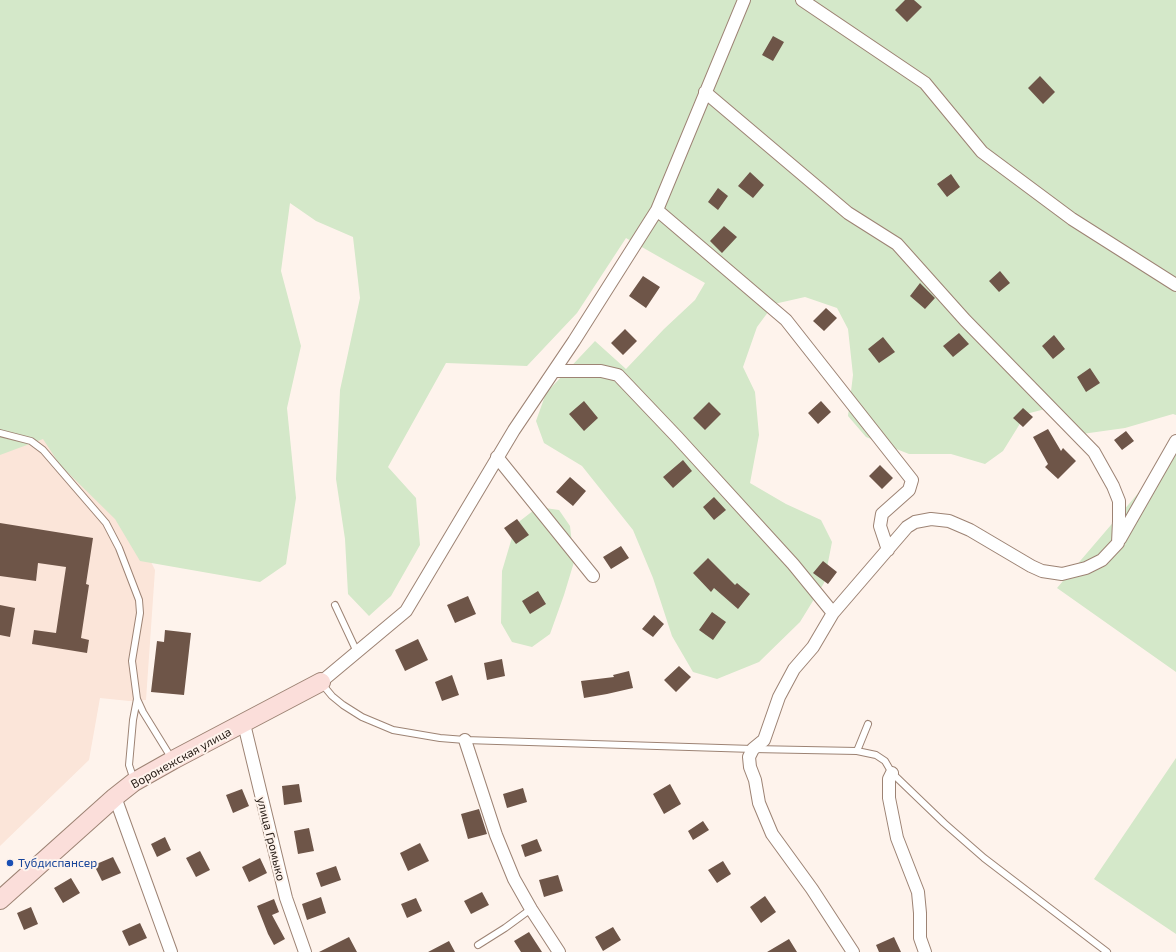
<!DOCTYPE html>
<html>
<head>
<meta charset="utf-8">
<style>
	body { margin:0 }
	canvas { display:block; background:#fef3ec }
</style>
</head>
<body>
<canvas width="1176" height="952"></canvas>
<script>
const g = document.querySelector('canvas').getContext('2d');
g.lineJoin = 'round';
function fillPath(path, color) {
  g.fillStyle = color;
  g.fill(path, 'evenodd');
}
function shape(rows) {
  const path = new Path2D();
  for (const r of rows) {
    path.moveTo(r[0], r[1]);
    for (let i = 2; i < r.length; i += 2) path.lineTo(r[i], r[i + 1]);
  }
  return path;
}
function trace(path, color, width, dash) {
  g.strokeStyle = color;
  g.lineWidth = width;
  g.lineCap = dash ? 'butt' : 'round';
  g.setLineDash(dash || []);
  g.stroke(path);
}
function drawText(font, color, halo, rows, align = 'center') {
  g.font = font + ' "Exo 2",sans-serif';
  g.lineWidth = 4;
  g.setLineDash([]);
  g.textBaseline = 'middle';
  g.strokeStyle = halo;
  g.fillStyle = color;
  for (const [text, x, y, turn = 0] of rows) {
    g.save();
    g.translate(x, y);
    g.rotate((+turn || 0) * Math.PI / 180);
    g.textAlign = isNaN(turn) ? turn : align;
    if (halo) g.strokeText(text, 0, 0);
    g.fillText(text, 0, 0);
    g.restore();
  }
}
fillPath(shape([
	[0,335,54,366,155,570,146,700,129,701,100,698,89,760,0,846]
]), '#fbe5d9');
fillPath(shape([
	[0,0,1176,0,1176,415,1173,414,1125,428,1082,434,1049,408,1026,414,1003,451,985,464,951,454,909,454,866,437,848,416,853,375,848,329,837,308,805,297,774,304,757,327,743,367,755,392,759,435,750,483,786,504,821,520,832,542,824,583,800,622,759,662,717,679,693,672,672,636,653,578,633,530,582,466,544,443,536,421,546,393,595,341,626,369,664,329,695,300,705,283,626,238,577,313,527,366,446,363,388,467,416,498,420,545,391,596,369,616,348,594,345,539,336,479,340,390,360,298,353,237,316,221,290,203,281,271,301,346,287,408,296,498,286,564,260,582,140,561,115,519,60,465,43,439,0,455],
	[1176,449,1176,672,1057,588],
	[538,507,559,510,570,526,574,562,564,595,550,634,532,647,512,642,501,623,502,571,516,524],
	[1176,758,1176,934,1094,879]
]), '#d4e8c9');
fillPath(shape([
	[905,0,914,0,922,7,907,22,895,10],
	[773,36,784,42,773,61,762,55],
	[1040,76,1055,92,1043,104,1028,88],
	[750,172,764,185,753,198,738,186],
	[951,174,960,187,947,197,937,184],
	[718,188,728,196,718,210,708,202],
	[724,226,737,237,722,253,710,241],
	[1000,271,1010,283,999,292,989,281],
	[643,276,660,287,646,308,629,296],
	[920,283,935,298,925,309,910,296],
	[826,308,837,318,824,331,813,321],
	[625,329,637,341,623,355,611,343],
	[959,333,969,344,953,357,943,346],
	[1054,335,1065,349,1053,359,1042,346],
	[883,337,895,352,879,363,868,349],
	[1090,368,1100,383,1086,392,1077,377],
	[584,401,598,418,584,431,569,414],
	[821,401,831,412,818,424,808,413],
	[709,402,721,414,705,430,693,418],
	[1023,408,1033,417,1023,427,1013,418],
	[1048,429,1061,451,1063,448,1076,461,1058,479,1045,467,1048,464,1033,437],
	[1126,431,1134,441,1122,450,1114,440],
	[683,460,692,471,673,488,663,477],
	[880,465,893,478,882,489,869,476],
	[570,477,586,491,573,506,556,492],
	[714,497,726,510,714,520,703,507],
	[517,519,529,535,516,544,504,528],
	[0,523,93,538,86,584,89,585,81,638,89,640,87,653,32,644,34,630,56,633,66,567,38,563,36,581,0,576],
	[621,546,629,558,611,569,603,557],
	[708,558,735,585,737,583,750,594,738,609,714,588,711,592,693,573],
	[823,561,837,572,828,584,813,573],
	[538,591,546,604,530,614,522,601],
	[468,596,476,614,455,623,447,605],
	[0,605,15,608,10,637,0,635],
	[712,612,726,622,713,640,699,630],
	[654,615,664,624,653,637,642,629],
	[165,630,191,633,184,695,151,692,157,641,164,642],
	[418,639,428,660,405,671,395,650],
	[502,659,505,676,487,680,484,663],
	[679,666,691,677,676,692,664,680],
	[629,671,633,688,607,694,584,698,581,681,614,677,613,675],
	[452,675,459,695,442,701,435,682],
	[299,784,302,802,284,805,282,786],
	[670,784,681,804,664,814,653,794],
	[523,788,527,802,507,808,503,794],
	[242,789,249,806,233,813,226,795],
	[479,809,487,834,468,839,461,814],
	[703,821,709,830,693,840,688,831],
	[309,828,314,851,298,854,294,831],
	[165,837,171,850,157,857,151,844],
	[537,839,542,851,525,857,521,845],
	[420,843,429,861,408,871,400,853],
	[200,851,210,870,196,877,186,858],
	[113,857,121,873,102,881,94,865],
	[260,858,267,873,249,882,242,867],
	[723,861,731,874,717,883,708,870],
	[336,866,341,880,321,887,316,873],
	[558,875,563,891,544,897,539,880],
	[71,878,80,893,63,903,54,888],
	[482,892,489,905,471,914,464,901],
	[765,896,776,912,761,923,750,907],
	[321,897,326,913,307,920,302,904],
	[416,898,422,911,407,918,401,904],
	[274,899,279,912,272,915,285,939,274,945,268,934,257,906],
	[31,907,38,924,24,930,17,913],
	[140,923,147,938,129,946,122,931],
	[613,927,621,940,603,951,595,937],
	[529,932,542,952,521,952,514,941],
	[349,937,357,952,319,952],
	[894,937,901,952,879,952,876,945],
	[789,939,797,952,767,952],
	[449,941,455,952,428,952]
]), '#6e5548');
const lane = shape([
	[0,433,31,441,43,450,106,523,119,548,139,600,140,613,132,661,137,699,143,712,172,759],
	[335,605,357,652],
	[322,684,332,696,343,705,362,717,393,730,440,738,465,740,753,749,857,751,876,755,885,761,892,773,944,823,984,858,1107,952],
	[857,751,868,724],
	[134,780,129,765,133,720,137,699],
	[478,945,505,928,531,909]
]);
const street = shape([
	[802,0,925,83,982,152,1072,219,1176,285],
	[705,92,848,213,897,244,965,320,1094,452,1113,486,1119,501,1119,521,1118,543,1102,560,1086,568,1062,574,1042,571,1031,566,970,530,949,521,931,519,915,522,907,527,833,613],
	[657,210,786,320,912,480,909,490,882,514,880,526,888,550],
	[554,371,601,371,618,375,677,437,793,564,833,613,813,647,794,669,779,697,764,740,753,749,749,757,750,767,755,780,759,803,772,834,812,889,853,952],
	[497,457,593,576],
	[1120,539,1176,441],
	[321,682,406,611,514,430,574,341,657,210,744,0],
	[244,724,286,898,305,952],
	[465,740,496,835,514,879,531,909,559,952],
	[892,773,889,779,889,798,897,838,918,892,920,913,920,938,925,952],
	[115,797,171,952]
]);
const secondary = shape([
	[0,900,115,797,134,782,173,760,321,682]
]);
trace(lane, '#9d8374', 8);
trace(street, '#9d8374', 14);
trace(secondary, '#9d8374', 20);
trace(lane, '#fff', 6);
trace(street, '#fff', 12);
trace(secondary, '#fbdeda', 18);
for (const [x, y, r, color] of [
	[10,863,4,"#1a4fb4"]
]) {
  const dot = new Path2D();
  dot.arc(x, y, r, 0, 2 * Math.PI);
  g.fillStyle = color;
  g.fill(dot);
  trace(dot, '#fef3ec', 1.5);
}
drawText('12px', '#231913', '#fef3ec', [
	["Воронежская улица",181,758,-29],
	["улица Громыко",271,839,76]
]);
drawText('12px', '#164399', '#fef3ec', [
	["Тубдиспансер",18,863]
], 'left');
</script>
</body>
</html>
